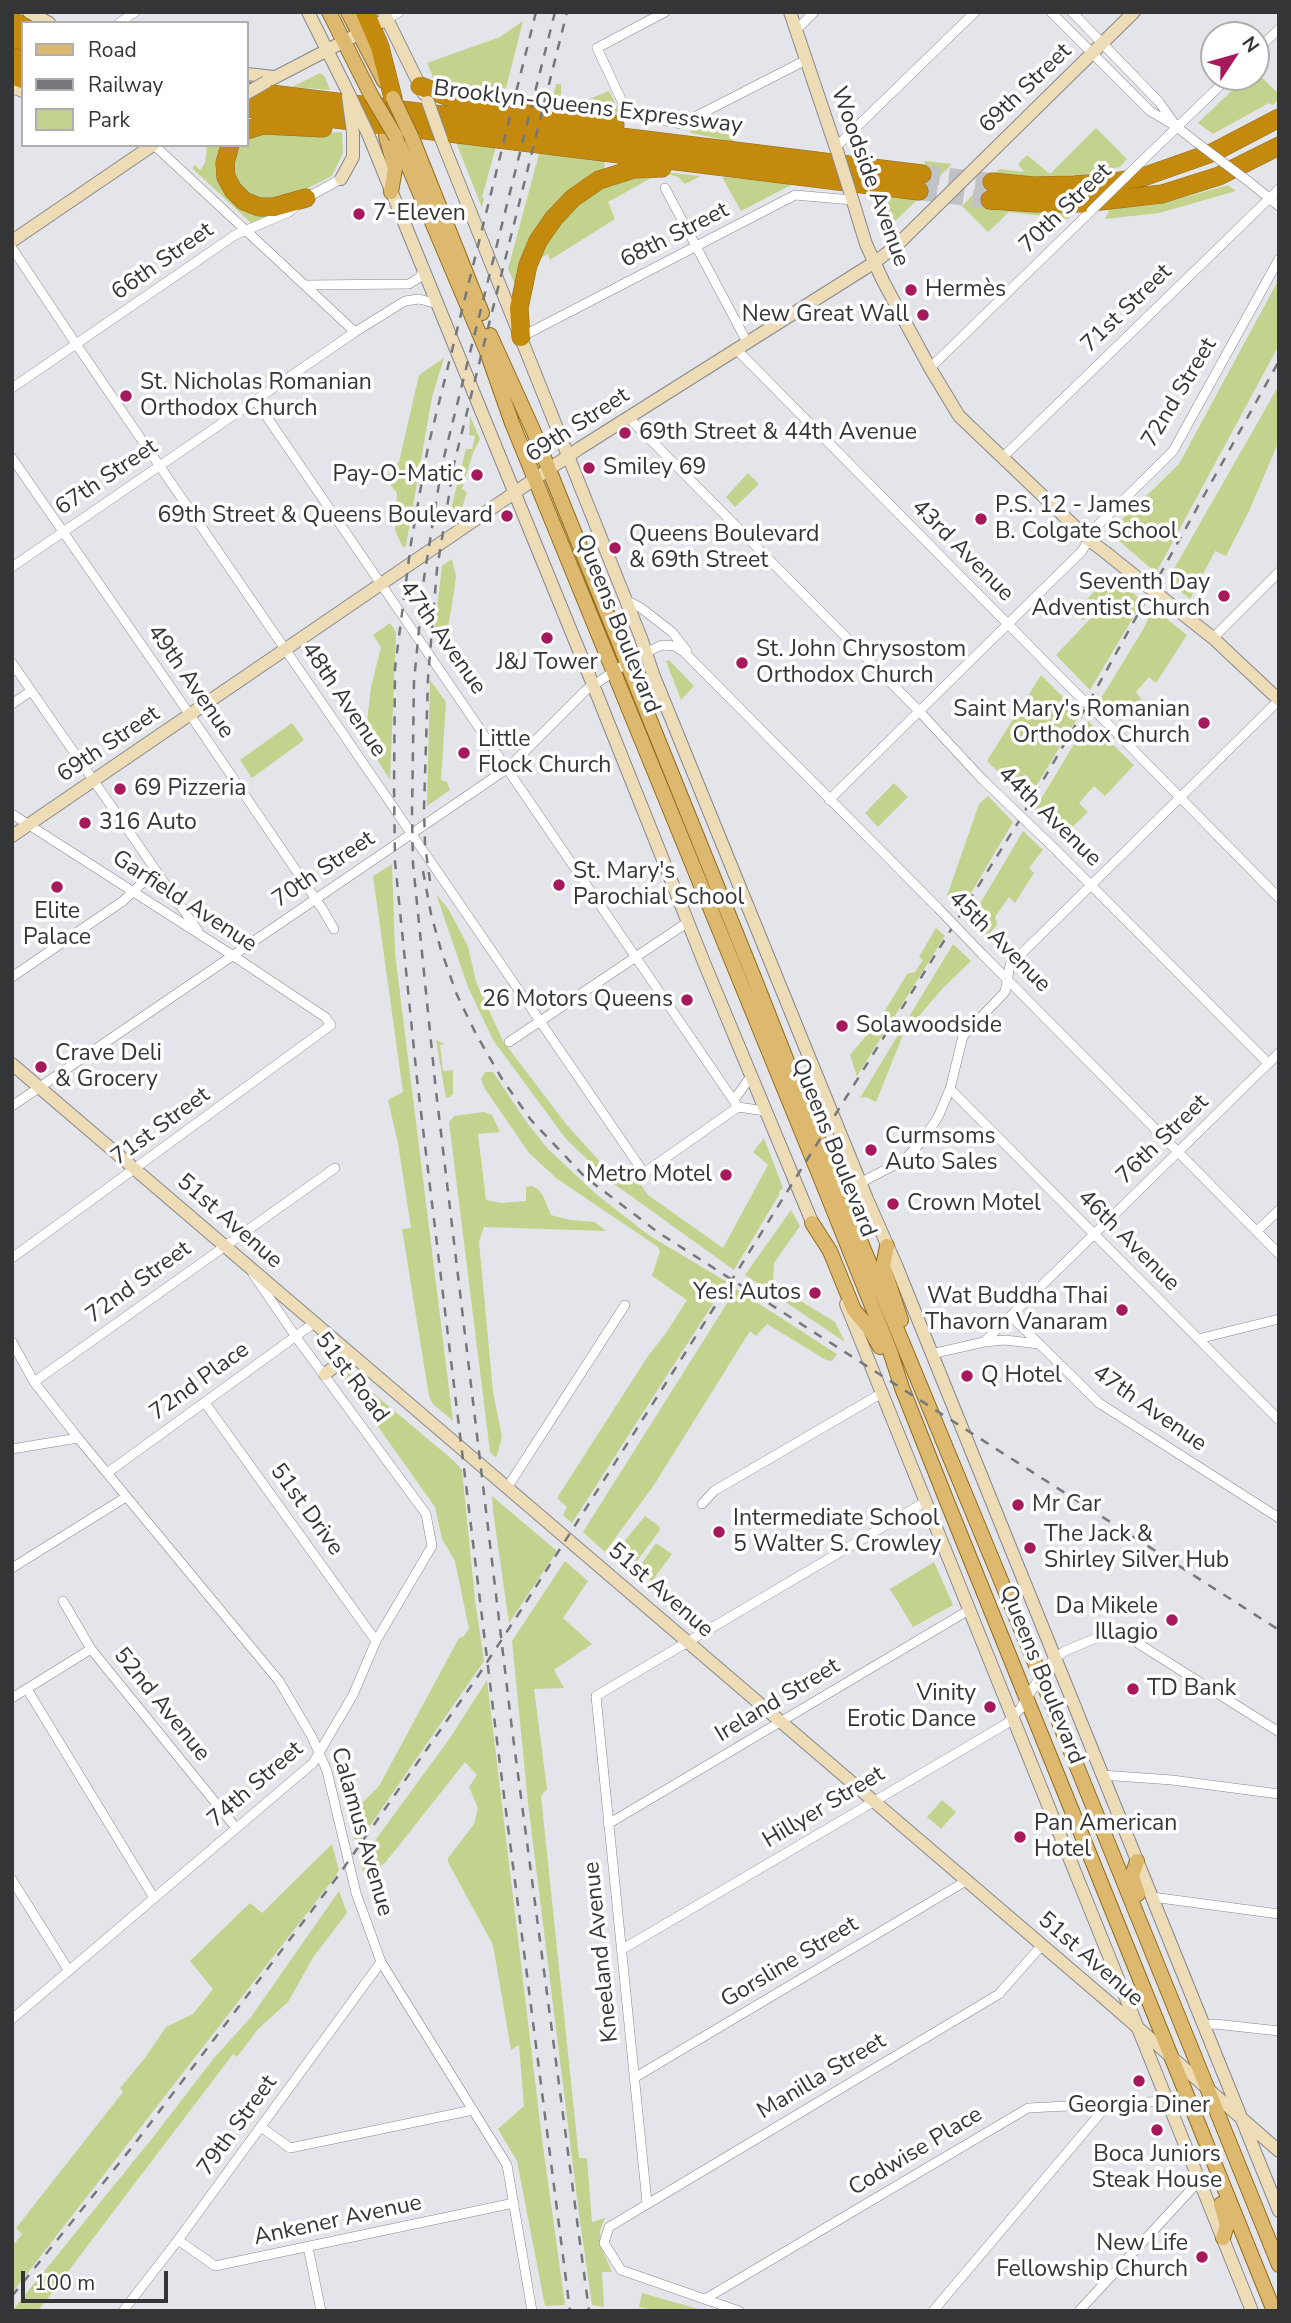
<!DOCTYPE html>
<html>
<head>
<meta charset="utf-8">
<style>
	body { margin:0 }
	#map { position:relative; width:1291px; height:2323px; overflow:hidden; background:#e3e5ea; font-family:"Nunito Sans",sans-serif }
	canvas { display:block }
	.frame { position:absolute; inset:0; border:14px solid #343537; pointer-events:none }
	.legend { position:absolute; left:21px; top:21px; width:228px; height:126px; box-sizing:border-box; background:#fff; border:2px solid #aeaeaf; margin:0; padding:9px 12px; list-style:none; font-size:21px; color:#343537 }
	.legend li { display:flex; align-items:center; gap:14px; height:35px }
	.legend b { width:35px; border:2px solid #aeaeaf }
	.north { position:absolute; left:1200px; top:21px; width:70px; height:70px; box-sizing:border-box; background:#fff; border:2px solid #aeaeaf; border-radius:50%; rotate:54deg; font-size:19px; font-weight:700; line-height:28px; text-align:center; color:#343537 }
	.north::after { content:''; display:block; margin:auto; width:24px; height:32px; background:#a6195c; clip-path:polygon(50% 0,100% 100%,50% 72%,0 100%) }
	.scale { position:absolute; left:21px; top:2271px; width:147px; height:32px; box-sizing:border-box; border:4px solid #343537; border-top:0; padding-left:9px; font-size:21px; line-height:24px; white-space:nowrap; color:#343537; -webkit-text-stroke:5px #fff; paint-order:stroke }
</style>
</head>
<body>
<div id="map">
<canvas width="1291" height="2323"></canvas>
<div class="frame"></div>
<ul class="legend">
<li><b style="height:9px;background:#dcb96e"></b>Road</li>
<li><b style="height:9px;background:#75777a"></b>Railway</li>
<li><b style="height:19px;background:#c3d38d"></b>Park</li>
</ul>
<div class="north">N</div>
<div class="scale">100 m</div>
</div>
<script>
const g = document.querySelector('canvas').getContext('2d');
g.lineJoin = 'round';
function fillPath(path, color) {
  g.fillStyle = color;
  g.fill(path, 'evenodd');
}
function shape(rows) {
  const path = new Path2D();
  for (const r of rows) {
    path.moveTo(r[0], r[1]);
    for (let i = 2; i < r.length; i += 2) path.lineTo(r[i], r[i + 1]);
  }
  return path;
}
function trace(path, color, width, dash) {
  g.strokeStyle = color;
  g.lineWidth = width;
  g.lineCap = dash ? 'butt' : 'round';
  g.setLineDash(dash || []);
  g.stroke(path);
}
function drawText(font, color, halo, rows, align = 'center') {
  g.font = font + ' "Nunito Sans",sans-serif';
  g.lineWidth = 7;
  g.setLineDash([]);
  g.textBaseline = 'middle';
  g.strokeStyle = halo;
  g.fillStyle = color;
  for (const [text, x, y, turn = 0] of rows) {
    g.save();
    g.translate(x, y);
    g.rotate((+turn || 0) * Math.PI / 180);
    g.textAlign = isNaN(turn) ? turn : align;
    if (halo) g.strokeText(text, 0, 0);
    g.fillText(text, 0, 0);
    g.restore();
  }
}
fillPath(shape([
	[523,21,505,92,434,79,427,63,500,37],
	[1256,72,1279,94,1279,100,1272,105,1269,103,1213,134,1198,123,1246,77,1256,77],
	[320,73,325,77,330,90,292,87],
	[556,84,561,84,561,98,577,104,609,91,620,113,616,112,618,116,551,105],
	[718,117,734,142,691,133,690,131],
	[1096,128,1127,159,1120,167,1082,175,1032,177,994,173,991,203,1076,210,1068,219,1009,212,988,232,962,206,994,173,1000,169,1024,172,1018,164,1027,155,1050,174],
	[264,131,293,135,342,132,343,153,332,176,290,197,273,200,253,197,241,188,233,174,233,159,239,145,247,145,247,137],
	[456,142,496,147,482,197,484,199,482,208],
	[207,145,224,145,222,182,277,212,257,224,251,223,192,168,195,165,200,170,205,163],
	[539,154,605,158,604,172,580,184,556,202,537,232,517,288,508,269],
	[925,161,952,164,921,195],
	[654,171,701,176,685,184,678,177,668,174,653,177,608,202,615,219,550,260,548,254,537,260,563,213,609,180],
	[722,177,795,183,741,211],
	[1228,185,1236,191,1159,213,1105,219,1110,209,1161,204],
	[871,192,919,198,890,226,883,225],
	[1279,279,1279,345,1156,573,1109,532,1179,464],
	[444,358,432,397,406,546,403,548,395,530,397,493,385,478,399,462,419,375],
	[1279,385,1279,441,1249,511,1226,556,1215,551,1190,599,1167,581],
	[470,416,480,439,473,453,462,489,467,492,462,508,449,517,466,449,472,449,475,436,469,435],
	[748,473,759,484,735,507,726,497],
	[452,559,456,576,454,592,447,634,440,645,434,635,442,566],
	[1105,581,1112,588,1083,620,1074,612],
	[1119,582,1143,601,1090,690,1056,655,1093,616,1100,603],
	[1153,608,1187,635,1156,683,1149,677,1136,692,1142,700,1120,721,1100,700,1144,628],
	[390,623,396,632,390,780,365,740,371,687,381,647,373,635],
	[669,660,694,686,681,700,666,661],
	[1041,675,1080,714,1027,801,987,761],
	[430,680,446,702,441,780,447,782,450,790,427,806],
	[1088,721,1134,765,1105,796,1094,786,1079,803,1088,812,1062,837,1035,809],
	[292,723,304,740,252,778,240,760],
	[894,783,908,797,878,827,865,813],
	[988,796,1013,822,961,910,947,896,979,804],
	[1023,831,1043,850,1029,868,1034,873,1015,903,1009,897,995,917,997,925,987,936,971,919],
	[392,864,395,953,453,1421,433,1404,429,1396,402,1229,411,1228,398,1143,388,1100,403,1092,373,876],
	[436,894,449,910,468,946,476,982,503,1041,566,1124,611,1174,626,1175,638,1181,648,1195,723,1248,768,1165,753,1152,764,1138,783,1188,779,1192,779,1195,734,1270,610,1181,566,1139,493,1040,468,987],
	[936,928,945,936,857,1076,850,1055,880,1019,907,974,915,972,923,960,919,957],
	[953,944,971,961,942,989,903,1035,876,1102,866,1097,860,1098],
	[436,1040,445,1044,440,1045,443,1071,453,1070,453,1094,450,1097,446,1098],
	[485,1072,493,1072,525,1120,548,1149,596,1194,650,1236,727,1282,572,1523,563,1515,567,1507,557,1498,648,1356,666,1333,687,1300,652,1276,660,1251,658,1247,556,1178,529,1153,485,1089,481,1079],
	[484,1112,492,1115,500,1132,478,1134,486,1200,501,1203,526,1201,526,1187,532,1186,539,1190,543,1196,551,1215,570,1220,595,1222,606,1231,484,1227,479,1242,493,1392,502,1437,496,1458,490,1452,449,1122,454,1116],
	[791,1210,800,1226,774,1263,773,1284,835,1322,845,1342,745,1275],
	[736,1289,837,1354,832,1361,826,1360,767,1324,756,1336,750,1331,654,1485,605,1552,583,1532],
	[347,1371,454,1461,462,1470,475,1600,484,1661,356,1846,350,1815,379,1786,459,1638,463,1637,469,1629,455,1561,442,1539,435,1507,342,1376],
	[492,1496,557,1551,509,1623,493,1511],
	[645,1516,659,1526,660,1530,637,1561,633,1562,620,1552,619,1548],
	[656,1543,672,1554,652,1581,637,1570],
	[565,1561,588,1581,563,1618,592,1644,554,1670,564,1688,534,1689,547,1789,541,1796,579,2158,587,2158,592,2222,605,2218,600,2231,601,2247,612,2272,602,2272,604,2307,592,2305,579,2214,528,1803,512,1641],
	[934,1562,953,1605,913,1627,890,1589],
	[821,1668,828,1671,827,1679,791,1700,783,1698,785,1690],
	[487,1680,542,2139,565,2305,545,2306,517,2161,498,2129,524,2106,519,2045,511,2050,493,1945,448,1862,448,1858,474,1824,478,1808,469,1787,477,1775,465,1762,385,1863,364,1875,360,1861,450,1738],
	[942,1800,956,1812,941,1829,927,1817],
	[332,1844,339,1870,335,1877,12,2293,12,2247,22,2234,16,2228,123,2092,120,2088,145,2058,166,2027,193,2014,213,1989,190,1961,250,1903,262,1913],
	[339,1891,347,1913,314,1956,288,2002,258,2029,237,2057,233,2054,38,2311,12,2311,154,2136,214,2058,251,2017],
	[642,2293,702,2310,704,2311,656,2311,639,2307]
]), '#c3d38d');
trace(shape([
	[922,174,992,182],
	[919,191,990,200]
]), '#c0c2c6', 18, [18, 9]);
const street = shape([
	[665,12,597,48,627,112,681,124,806,60],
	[1051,12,1150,111,1177,127,1196,142],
	[1072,12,1159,102,1174,123],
	[387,19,399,12],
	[119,23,135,12],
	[796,30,814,12],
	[1256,51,1279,29],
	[154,145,355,332],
	[836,147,975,12],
	[1144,159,1229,77],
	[1248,181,1279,206],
	[665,188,747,342],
	[12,248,76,344,644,1173,738,1107,765,1111],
	[306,285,409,284,420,277,423,271],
	[521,337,795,195,852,200],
	[736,349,1075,692],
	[930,368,1091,211],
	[12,388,235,235,289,212,306,198,341,179],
	[256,401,738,1107],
	[628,417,919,711,982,779],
	[12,458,197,725,323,910,334,929],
	[1002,458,1279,189],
	[12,567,355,332,405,301,419,299,438,304],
	[626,600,641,608,672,632,687,651],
	[1213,638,1279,572],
	[12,663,198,931],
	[12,704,31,691],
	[1104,720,1279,898],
	[829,800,1082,551,1097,526,1173,451,1279,259],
	[12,814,232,955,325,1017,331,1025,12,1258],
	[1054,848,1268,1063],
	[982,954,1279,1254],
	[12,977,123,901,155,871],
	[509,1042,688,922],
	[950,1089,1279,1420],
	[734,1100,751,1076],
	[12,1106,508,768,586,690,636,657,662,645,675,646,684,652,938,908],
	[860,1183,904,1160,922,1141,938,1117,950,1089,963,1036,1005,992,1010,965,1279,700],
	[1257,1231,1279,1210],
	[1011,1316,1099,1403,1279,1518],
	[1198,1339,1279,1319],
	[12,1342,34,1382,78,1438,279,1681,312,1737,327,1771,356,1893,381,1962,507,2165,532,2311],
	[984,1342,1279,1053],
	[931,1354,984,1342,1005,1340,1039,1344],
	[34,1382,335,1168],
	[205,1403,376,1641],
	[12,1449,78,1438],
	[107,1473,314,1323],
	[507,1488,625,1305],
	[702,1504,714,1491,882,1393],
	[12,1568,126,1497],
	[63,1601,91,1649,236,1828],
	[27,1689,154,1898],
	[12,1698,91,1649],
	[1102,1775,1172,1780,1279,1794],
	[608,1824,969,1610],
	[12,1880,69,1971],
	[1152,1897,1279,1914],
	[621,1950,1006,1724,1020,1709,1045,1669,1055,1658,1065,1651,1106,1634,1118,1634,1131,1639,1279,1732],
	[12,2019,313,1763,353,1695,376,1641,432,1546,426,1514,296,1337,253,1274],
	[1203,2025,1215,2024,1279,2031],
	[634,2078,966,1881],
	[261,2127,290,2148,473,2110],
	[647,2203,596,1696,925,1502],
	[178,2240,215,2266,514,2203],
	[308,2247,321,2311],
	[705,2299,1028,2108,1167,2101],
	[123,2311,178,2240,381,1962],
	[739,2311,621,2270,604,2243,609,2227,999,1994,1042,1945],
	[933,2311,1109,2103],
	[1079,2311,1199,2181]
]);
const secondary = shape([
	[29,12,49,23],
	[308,12,348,92],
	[790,12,838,154],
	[384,13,424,94],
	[247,74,274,77],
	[266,82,387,19],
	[12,87,23,91],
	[368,134,598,697,705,965,815,1229],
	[442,141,641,638,653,674,867,1199,896,1265,1279,2211],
	[341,179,353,157,353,133],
	[850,192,866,244,883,281,930,368,959,416,1089,540,1105,552],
	[12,241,153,145],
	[1170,604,1213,638,1279,700],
	[12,836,580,448,875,262,895,247,1134,12],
	[12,1064,1105,1999,1279,2151],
	[846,1304,1252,2311],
	[325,1374,351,1354]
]);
const primary = shape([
	[329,12,371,95],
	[348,12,384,81],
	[386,136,395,169,391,192],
	[396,137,487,352,512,423,821,1179,890,1351,902,1388,946,1499,1274,2311],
	[412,138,482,313],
	[490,335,533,430,755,980,809,1117,1033,1658,1279,2265],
	[812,1223,830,1251,854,1310,870,1329,880,1347],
	[887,1246,883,1266,901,1320],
	[1137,1861,1132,1876,1138,1894],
	[1221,2204,1227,2225,1223,2238]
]);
const highway = shape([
	[365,12,380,47,393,98],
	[12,21,23,26],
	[12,37,23,41],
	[12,57,23,61],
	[12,75,23,79],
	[420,86,449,97,471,103,615,125],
	[247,91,922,174],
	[247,108,919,191],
	[247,130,263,125,323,128],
	[230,145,225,163,226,177,233,190,244,201,259,207,274,207,306,198],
	[992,182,1034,186,1074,185,1114,182,1143,177,1214,152,1279,118],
	[990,200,1035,203,1083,203,1162,194,1219,176,1279,146],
	[521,337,519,308,528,265,538,241,554,218,573,198,599,180,634,169,662,168]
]);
trace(street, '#87888d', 10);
trace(secondary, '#87888d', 14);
trace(primary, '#926c1c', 16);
trace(highway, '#926c1c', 19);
trace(street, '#fff', 9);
trace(secondary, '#eddcb6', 12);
trace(primary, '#dcb96e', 14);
trace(highway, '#c48a0d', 18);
trace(shape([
	[536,12,428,447,411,543,395,668,394,786,395,862,417,1079,496,1733,570,2311],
	[555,12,442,465,424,578,414,681,412,814,413,864,436,1091,512,1729,589,2311],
	[423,871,431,914,441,950,457,995,476,1034,502,1079,531,1120,585,1177,659,1233,1279,1630],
	[430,881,425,845,424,808,428,678,437,569,445,520,454,464,567,12],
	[12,2296,133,2146,338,1876,476,1679,521,1610,740,1267,1019,821,1085,709,1279,361]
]), '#75777a', 2.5, [9, 9]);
const streetBridge = shape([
	[1196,142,1248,181],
	[1091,211,1144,159],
	[1075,692,1104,720],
	[982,779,1054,848],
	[938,908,982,954]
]);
const secondaryBridge = shape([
	[348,92,368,134],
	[247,93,266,82],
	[348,96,353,133],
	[428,102,442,141],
	[838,154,850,192],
	[1105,552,1170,604]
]);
const primaryBridge = shape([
	[371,95,396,137],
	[393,98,412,138]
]);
trace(streetBridge, '#87888d', 10, []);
trace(secondaryBridge, '#87888d', 14, []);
trace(primaryBridge, '#926c1c', 16, []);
trace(streetBridge, '#fff', 9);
trace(secondaryBridge, '#eddcb6', 12);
trace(primaryBridge, '#dcb96e', 14);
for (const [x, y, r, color] of [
	[359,214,7,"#a6195c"],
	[911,290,7,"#a6195c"],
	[923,315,7,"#a6195c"],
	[126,396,7,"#a6195c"],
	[625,433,7,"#a6195c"],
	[589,468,7,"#a6195c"],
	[477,475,7,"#a6195c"],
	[507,516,7,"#a6195c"],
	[981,519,7,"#a6195c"],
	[615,548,7,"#a6195c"],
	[1224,596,7,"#a6195c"],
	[547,638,7,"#a6195c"],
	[742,663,7,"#a6195c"],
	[1204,723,7,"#a6195c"],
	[464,753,7,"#a6195c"],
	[120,789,7,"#a6195c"],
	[85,823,7,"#a6195c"],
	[559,885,7,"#a6195c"],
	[57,887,7,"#a6195c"],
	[687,1000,7,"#a6195c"],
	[842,1026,7,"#a6195c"],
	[41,1067,7,"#a6195c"],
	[871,1150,7,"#a6195c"],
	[726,1175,7,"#a6195c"],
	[893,1204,7,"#a6195c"],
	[815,1293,7,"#a6195c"],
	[1122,1310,7,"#a6195c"],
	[967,1376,7,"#a6195c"],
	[1018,1505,7,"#a6195c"],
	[719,1532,7,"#a6195c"],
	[1030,1548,7,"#a6195c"],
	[1172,1620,7,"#a6195c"],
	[1133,1689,7,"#a6195c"],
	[990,1707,7,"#a6195c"],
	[1020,1837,7,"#a6195c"],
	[1139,2081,7,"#a6195c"],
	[1157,2130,7,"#a6195c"],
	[1202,2257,7,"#a6195c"]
]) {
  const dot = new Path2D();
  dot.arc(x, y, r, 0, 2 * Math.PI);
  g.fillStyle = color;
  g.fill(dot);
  trace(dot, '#fff', 2.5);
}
drawText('23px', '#343537', '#fff', [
	["69th Street",1026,89,-44],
	["Brooklyn-Queens Expressway",588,108,7],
	["Woodside Avenue",869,177,70],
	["70th Street",1066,209,-44],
	["68th Street",675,236,-27],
	["66th Street",163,262,-35],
	["71st Street",1127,309,-44],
	["72nd Street",1180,393,-59],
	["69th Street",578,426,-33],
	["67th Street",107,478,-34],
	["43rd Avenue",962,551,45],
	["Queens Boulevard",617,624,68],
	["47th Avenue",442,638,55],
	["49th Avenue",190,682,55],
	["48th Avenue",343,700,56],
	["69th Street",109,745,-34],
	["44th Avenue",1049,817,44],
	["70th Street",324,870,-34],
	["Garfield Avenue",184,902,33],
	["45th Avenue",999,942,45],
	["71st Street",161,1127,-36],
	["76th Street",1163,1140,-44],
	["Queens Boulevard",833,1148,68],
	["51st Avenue",229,1222,41],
	["46th Avenue",1128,1241,45],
	["72nd Street",139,1283,-36],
	["51st Road",351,1378,53],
	["72nd Place",200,1382,-36],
	["47th Avenue",1149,1409,35],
	["51st Drive",306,1510,54],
	["51st Avenue",660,1591,41],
	["Queens Boulevard",1041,1675,68],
	["Ireland Street",778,1701,-31],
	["52nd Avenue",161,1705,51],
	["74th Street",256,1785,-41],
	["Hillyer Street",824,1808,-31],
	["Calamus Avenue",361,1832,74],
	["Kneeland Avenue",602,1952,-96],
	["51st Avenue",1090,1960,41],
	["Gorsline Street",790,1963,-31],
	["Manilla Street",822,2077,-31],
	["79th Street",238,2126,-54],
	["Codwise Place",916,2152,-31],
	["Ankener Avenue",338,2221,-12]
]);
drawText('23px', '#343537', '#fff', [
	["7-Eleven",373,214],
	["Hermès",925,290],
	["New Great Wall",909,315,"right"],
	["St. Nicholas Romanian",140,383],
	["Orthodox Church",140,409],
	["69th Street & 44th Avenue",639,433],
	["Smiley 69",603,468],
	["Pay-O-Matic",463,475,"right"],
	["P.S. 12 - James",995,506],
	["B. Colgate School",995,532],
	["69th Street & Queens Boulevard",493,516,"right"],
	["Queens Boulevard",629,535],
	["& 69th Street",629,561],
	["Seventh Day",1210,583,"right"],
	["Adventist Church",1210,609,"right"],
	["St. John Chrysostom",756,650],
	["Orthodox Church",756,676],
	["J&J Tower",547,663,"center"],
	["Saint Mary's Romanian",1190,710,"right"],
	["Orthodox Church",1190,736,"right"],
	["Little",478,740],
	["Flock Church",478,766],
	["69 Pizzeria",134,789],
	["316 Auto",99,823],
	["St. Mary's",573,872],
	["Parochial School",573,898],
	["Elite",57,912,"center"],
	["Palace",57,938,"center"],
	["26 Motors Queens",673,1000,"right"],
	["Solawoodside",856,1026],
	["Crave Deli",55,1054],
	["& Grocery",55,1080],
	["Curmsoms",885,1137],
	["Auto Sales",885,1163],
	["Metro Motel",712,1175,"right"],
	["Crown Motel",907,1204],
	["Yes! Autos",801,1293,"right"],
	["Wat Buddha Thai",1108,1297,"right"],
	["Thavorn Vanaram",1108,1323,"right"],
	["Q Hotel",981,1376],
	["Mr Car",1032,1505],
	["Intermediate School",733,1519],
	["5 Walter S. Crowley",733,1545],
	["The Jack &",1044,1535],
	["Shirley Silver Hub",1044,1561],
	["Da Mikele",1158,1607,"right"],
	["Illagio",1158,1633,"right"],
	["TD Bank",1147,1689],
	["Vinity",976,1694,"right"],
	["Erotic Dance",976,1720,"right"],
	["Pan American",1034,1824],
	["Hotel",1034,1850],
	["Georgia Diner",1139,2106,"center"],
	["Boca Juniors",1157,2155,"center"],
	["Steak House",1157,2181,"center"],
	["New Life",1188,2244,"right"],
	["Fellowship Church",1188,2270,"right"]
], 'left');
</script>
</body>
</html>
